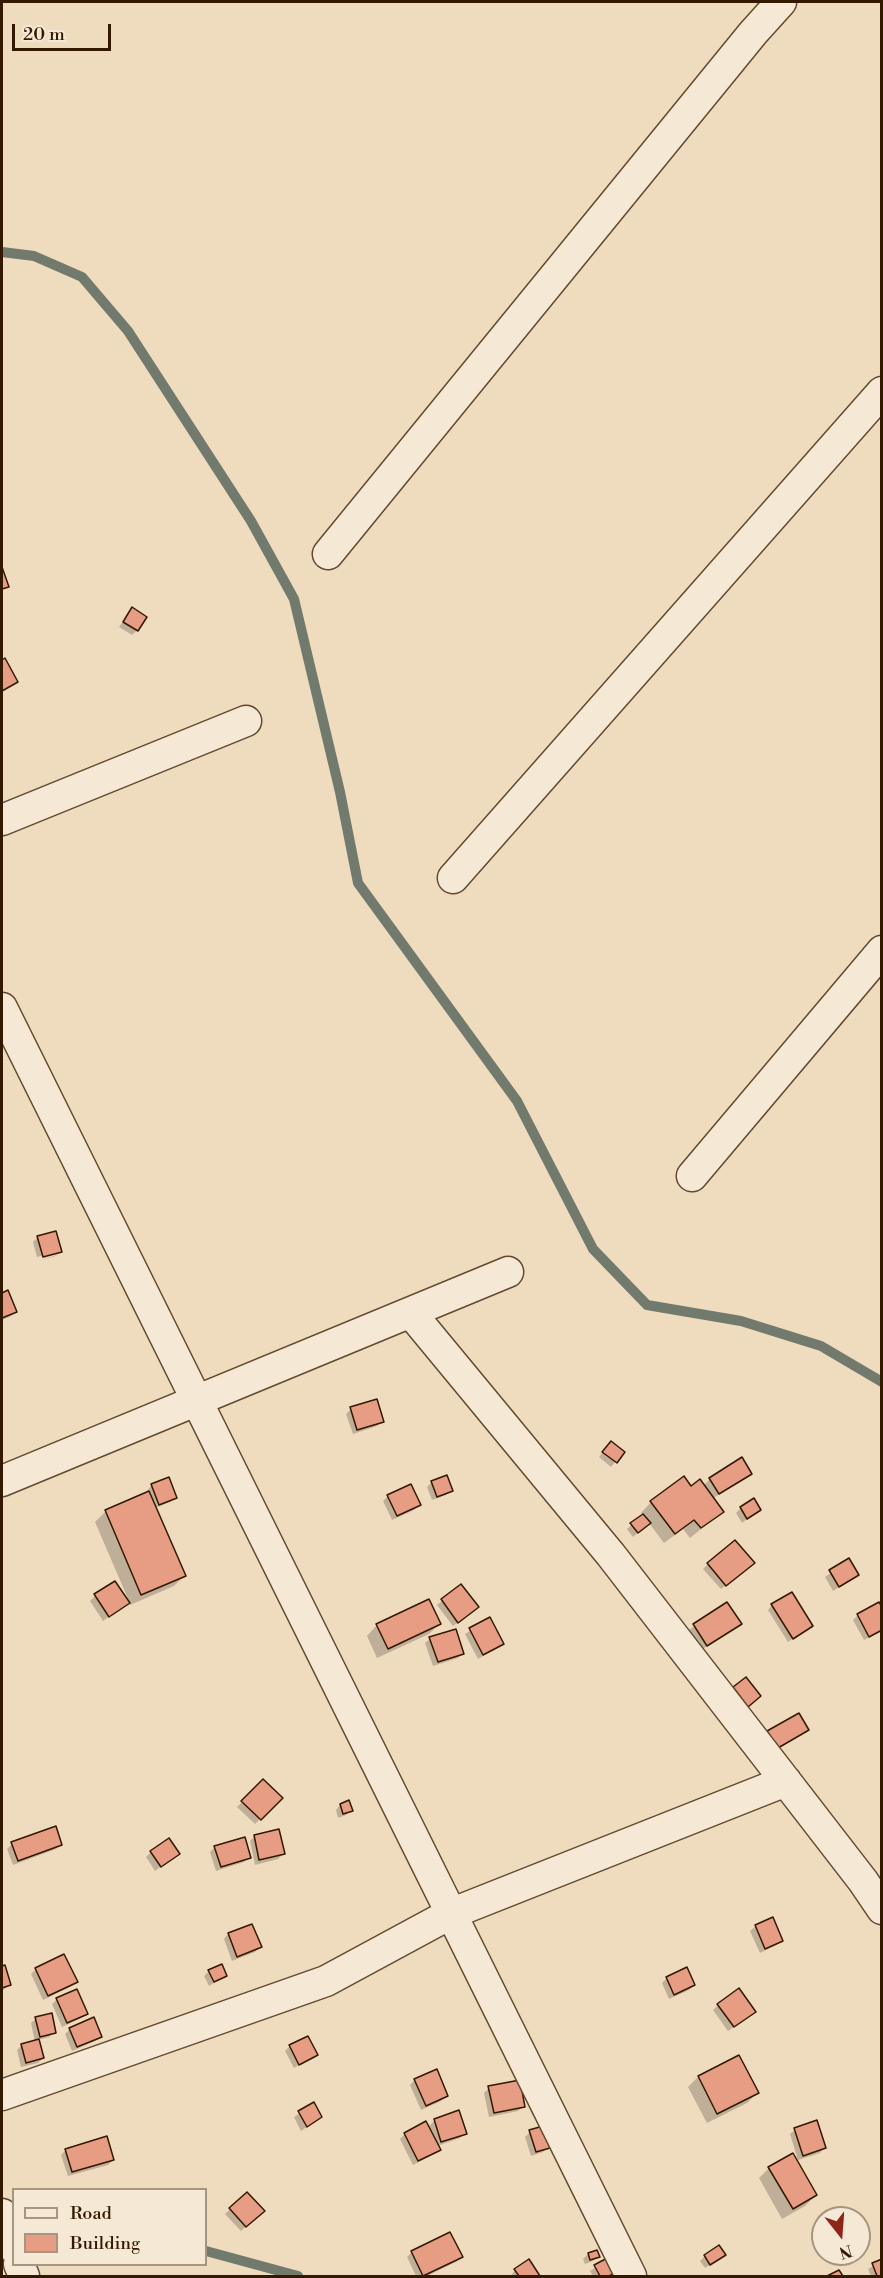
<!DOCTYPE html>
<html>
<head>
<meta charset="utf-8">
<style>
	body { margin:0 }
	#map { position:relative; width:883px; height:2278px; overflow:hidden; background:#efdbbe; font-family:"Libre Bodoni",serif }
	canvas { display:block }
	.frame { position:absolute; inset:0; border:3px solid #331900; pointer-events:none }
	.legend { position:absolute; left:12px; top:2188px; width:195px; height:78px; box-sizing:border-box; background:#f5e8d5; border:2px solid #a79580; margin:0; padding:8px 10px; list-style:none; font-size:18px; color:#331900 }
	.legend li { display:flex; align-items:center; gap:12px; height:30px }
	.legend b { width:30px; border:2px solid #a79580 }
	.north { position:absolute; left:811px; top:2206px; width:60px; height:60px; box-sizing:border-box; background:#f5e8d5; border:2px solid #a79580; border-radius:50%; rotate:163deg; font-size:16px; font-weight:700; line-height:24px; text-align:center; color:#331900 }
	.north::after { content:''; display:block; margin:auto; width:21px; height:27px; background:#8f2418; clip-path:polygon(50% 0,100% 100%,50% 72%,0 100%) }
	.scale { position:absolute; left:12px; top:24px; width:99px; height:27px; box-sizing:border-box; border:3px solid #331900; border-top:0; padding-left:8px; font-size:18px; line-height:21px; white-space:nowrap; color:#331900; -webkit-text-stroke:4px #f5e8d5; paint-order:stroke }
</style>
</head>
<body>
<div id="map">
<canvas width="883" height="2278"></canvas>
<div class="frame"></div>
<ul class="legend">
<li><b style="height:8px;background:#f5e8d5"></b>Road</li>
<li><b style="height:16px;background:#e69d84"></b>Building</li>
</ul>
<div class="north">N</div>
<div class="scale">20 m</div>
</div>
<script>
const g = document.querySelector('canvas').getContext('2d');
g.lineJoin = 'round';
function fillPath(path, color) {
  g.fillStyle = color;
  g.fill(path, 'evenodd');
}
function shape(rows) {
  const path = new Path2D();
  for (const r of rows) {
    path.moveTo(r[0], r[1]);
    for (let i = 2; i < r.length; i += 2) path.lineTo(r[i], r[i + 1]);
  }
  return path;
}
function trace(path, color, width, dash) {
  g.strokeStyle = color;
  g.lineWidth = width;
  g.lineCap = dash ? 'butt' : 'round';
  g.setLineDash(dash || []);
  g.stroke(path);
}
fillPath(shape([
	[132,609,137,630,132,635,119,627],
	[5,660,16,682,2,692,2,661],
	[38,1237,61,1251,56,1256,38,1261,57,1255,57,1252,37,1257,33,1242],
	[7,1292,16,1311,11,1316,2,1320,2,1295],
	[351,1409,382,1421,377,1426,353,1434,346,1414],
	[606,1448,623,1452,611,1467,599,1457],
	[751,1474,712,1499,722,1512,690,1538,683,1529,664,1543,649,1523,633,1537,627,1529,643,1515,641,1513,651,1502,703,1486,710,1479],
	[168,1479,175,1497,170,1502,155,1508,184,1576,174,1586,130,1605,129,1602,103,1621,90,1601,95,1596,115,1583,129,1601,95,1522,106,1511,148,1493,147,1491,151,1486],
	[432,1482,451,1490,446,1495,432,1500,427,1487],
	[388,1496,419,1505,414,1510,392,1520,383,1501],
	[741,1508,759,1510,742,1523,736,1513],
	[849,1560,857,1575,833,1591,825,1577],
	[708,1564,748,1567,721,1589,703,1569],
	[461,1586,472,1612,453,1626,437,1605],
	[727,1604,735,1628,701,1650,689,1630],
	[772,1605,811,1626,788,1642,768,1610],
	[882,1610,882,1631,864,1640,853,1620,858,1615],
	[489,1619,503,1644,478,1659,465,1634],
	[440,1623,429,1634,377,1658,367,1636,377,1625],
	[430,1639,463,1653,458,1658,433,1666,425,1643],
	[263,1781,281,1798,255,1824,237,1807],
	[340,1805,351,1810,346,1815,338,1818,336,1810],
	[255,1836,283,1854,278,1859,255,1865,250,1841],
	[12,1844,61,1844,56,1849,13,1865,7,1849],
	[215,1847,249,1857,244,1862,216,1871,210,1852],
	[151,1852,178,1854,155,1871,146,1857],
	[772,1919,781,1940,776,1945,760,1953,750,1931,755,1927],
	[228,1934,260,1947,255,1952,232,1961,224,1939],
	[4,1967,9,1985,2,1991,2,1968],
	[36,1969,76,1981,72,1986,43,2000,31,1974],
	[209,1971,226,1975,209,1986,204,1976],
	[667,1978,694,1985,689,1990,669,1999,662,1983],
	[76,1991,86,2013,81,2018,62,2027,52,2004,56,2000],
	[718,2005,749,2017,728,2031,713,2010],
	[36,2019,54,2032,49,2037,38,2040,43,2058,38,2063,21,2067,17,2050,22,2045,35,2042,31,2023],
	[70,2029,100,2036,95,2041,72,2051,65,2034],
	[290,2046,316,2055,294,2068,285,2051],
	[738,2057,757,2093,747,2103,707,2123,688,2087,698,2077],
	[415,2080,446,2096,441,2101,421,2110,410,2085],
	[489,2088,523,2106,518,2111,489,2117,484,2093],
	[313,2104,320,2117,301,2131,294,2117],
	[435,2120,465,2133,460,2138,437,2146,439,2150,434,2154,413,2165,400,2139,405,2134,428,2127],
	[795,2130,824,2148,820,2153,798,2160,790,2134],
	[530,2132,548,2147,543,2152,531,2156,525,2137],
	[66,2150,113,2160,108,2165,68,2176,61,2155],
	[769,2168,816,2195,805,2206,782,2219,759,2178],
	[247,2194,262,2211,241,2231,225,2214],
	[412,2252,461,2257,456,2262,427,2276,416,2276,407,2257],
	[596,2252,598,2257,593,2261,585,2264,583,2259,588,2254],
	[705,2256,719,2259,705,2268,700,2261],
	[610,2258,617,2270,610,2276,593,2276,590,2271],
	[529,2261,539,2276,511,2276,515,2270],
	[882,2261,882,2276,871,2276,868,2269]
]), '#0003');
trace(shape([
	[2,252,34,256,82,277,128,331,251,521,294,599,340,792,358,883,517,1101,593,1249,647,1305,741,1321,821,1346,882,1382],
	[206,2251,298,2276]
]), '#717a6d', 10);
const building = shape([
	[2,567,9,587,2,589,2,567],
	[132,607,147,617,138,631,123,622,132,607],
	[5,658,18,682,2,691,2,660,5,658],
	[56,1231,62,1252,43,1257,37,1236,56,1231],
	[8,1290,17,1312,2,1318,2,1293,8,1290],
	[377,1399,384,1422,357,1430,350,1407,377,1399],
	[611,1441,625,1452,617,1463,602,1452,611,1441],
	[742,1457,752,1474,719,1494,709,1478,742,1457],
	[447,1475,453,1491,437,1497,431,1481,447,1475],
	[684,1476,691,1486,700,1479,724,1512,701,1528,694,1520,675,1534,650,1501,684,1476],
	[169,1477,177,1498,159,1505,151,1484,169,1477],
	[411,1484,421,1505,397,1516,387,1495,411,1484],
	[149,1491,186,1576,141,1595,105,1510,149,1491],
	[754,1498,761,1510,747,1519,740,1507,754,1498],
	[643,1514,651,1523,638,1533,630,1523,643,1514],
	[735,1540,755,1563,726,1586,707,1563,735,1540],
	[849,1558,859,1575,839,1587,829,1570,849,1558],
	[115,1581,130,1603,109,1617,94,1594,115,1581],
	[461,1584,479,1607,458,1623,441,1599,461,1584],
	[792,1592,813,1626,793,1639,771,1604,792,1592],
	[429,1599,441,1624,388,1649,376,1624,429,1599],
	[727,1602,742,1624,707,1646,693,1624,727,1602],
	[879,1602,882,1607,882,1630,869,1637,857,1614,879,1602],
	[490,1617,504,1644,483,1655,469,1628,490,1617],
	[456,1629,464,1654,438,1662,429,1637,456,1629],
	[746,1677,761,1696,748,1707,733,1687,746,1677],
	[799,1713,809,1730,778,1748,767,1731,799,1713],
	[263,1779,283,1798,261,1820,241,1801,263,1779],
	[349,1800,353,1811,343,1814,340,1804,349,1800],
	[56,1826,62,1845,18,1861,11,1842,56,1826],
	[279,1829,285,1854,259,1860,254,1835,279,1829],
	[245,1837,251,1858,221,1867,214,1846,245,1837],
	[169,1838,180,1854,161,1867,150,1851,169,1838],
	[773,1917,783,1941,765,1949,755,1925,773,1917],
	[252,1924,262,1947,237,1957,228,1933,252,1924],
	[64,1954,78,1982,48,1996,35,1968,64,1954],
	[222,1964,227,1976,214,1982,208,1970,222,1964],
	[5,1965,11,1985,2,1988,2,1966,5,1965],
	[687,1967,695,1985,674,1995,666,1977,687,1967],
	[739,1988,756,2012,734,2027,717,2004,739,1988],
	[77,1989,88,2014,67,2023,56,1998,77,1989],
	[52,2013,56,2033,40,2037,35,2017,52,2013],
	[94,2017,102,2037,77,2047,69,2028,94,2017],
	[308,2036,318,2055,299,2065,289,2045,308,2036],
	[39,2039,44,2058,26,2063,21,2044,39,2039],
	[739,2055,759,2093,717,2114,698,2076,739,2055],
	[437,2069,448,2096,426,2106,414,2079,437,2069],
	[520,2080,525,2107,494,2113,488,2086,520,2080],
	[314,2102,322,2117,307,2127,298,2111,314,2102],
	[459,2110,467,2134,441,2142,434,2119,459,2110],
	[817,2120,826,2148,803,2156,794,2128,817,2120],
	[426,2121,441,2150,418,2161,404,2133,426,2121],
	[543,2126,550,2148,536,2152,529,2130,543,2126],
	[107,2136,114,2160,72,2172,65,2149,107,2136],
	[793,2153,817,2195,793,2209,768,2167,793,2153],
	[247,2192,265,2211,246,2227,229,2208,247,2192],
	[450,2232,463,2257,423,2276,411,2251,450,2232],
	[719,2245,726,2255,710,2265,704,2255,719,2245],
	[597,2250,600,2257,590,2260,588,2253,597,2250],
	[611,2256,619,2271,609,2276,600,2276,594,2265,611,2256],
	[529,2259,540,2276,519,2276,514,2269,529,2259],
	[882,2259,882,2276,877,2276,872,2263,882,2259],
	[839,2270,843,2276,827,2276,839,2270]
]);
fillPath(building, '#e69d84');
trace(building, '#331900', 1.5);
const minor = shape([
	[328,554,753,33,781,2],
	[2,820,246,721],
	[453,878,882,392],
	[2,1008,631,2276],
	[692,1176,882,951],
	[411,1313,611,1555,863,1881,882,1909],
	[2,1481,508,1272],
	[2,2095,326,1981,450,1914,786,1781],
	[2,2214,14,2248],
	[19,2264,24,2276]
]);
trace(minor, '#624a30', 33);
trace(minor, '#f5e8d5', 30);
</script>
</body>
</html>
